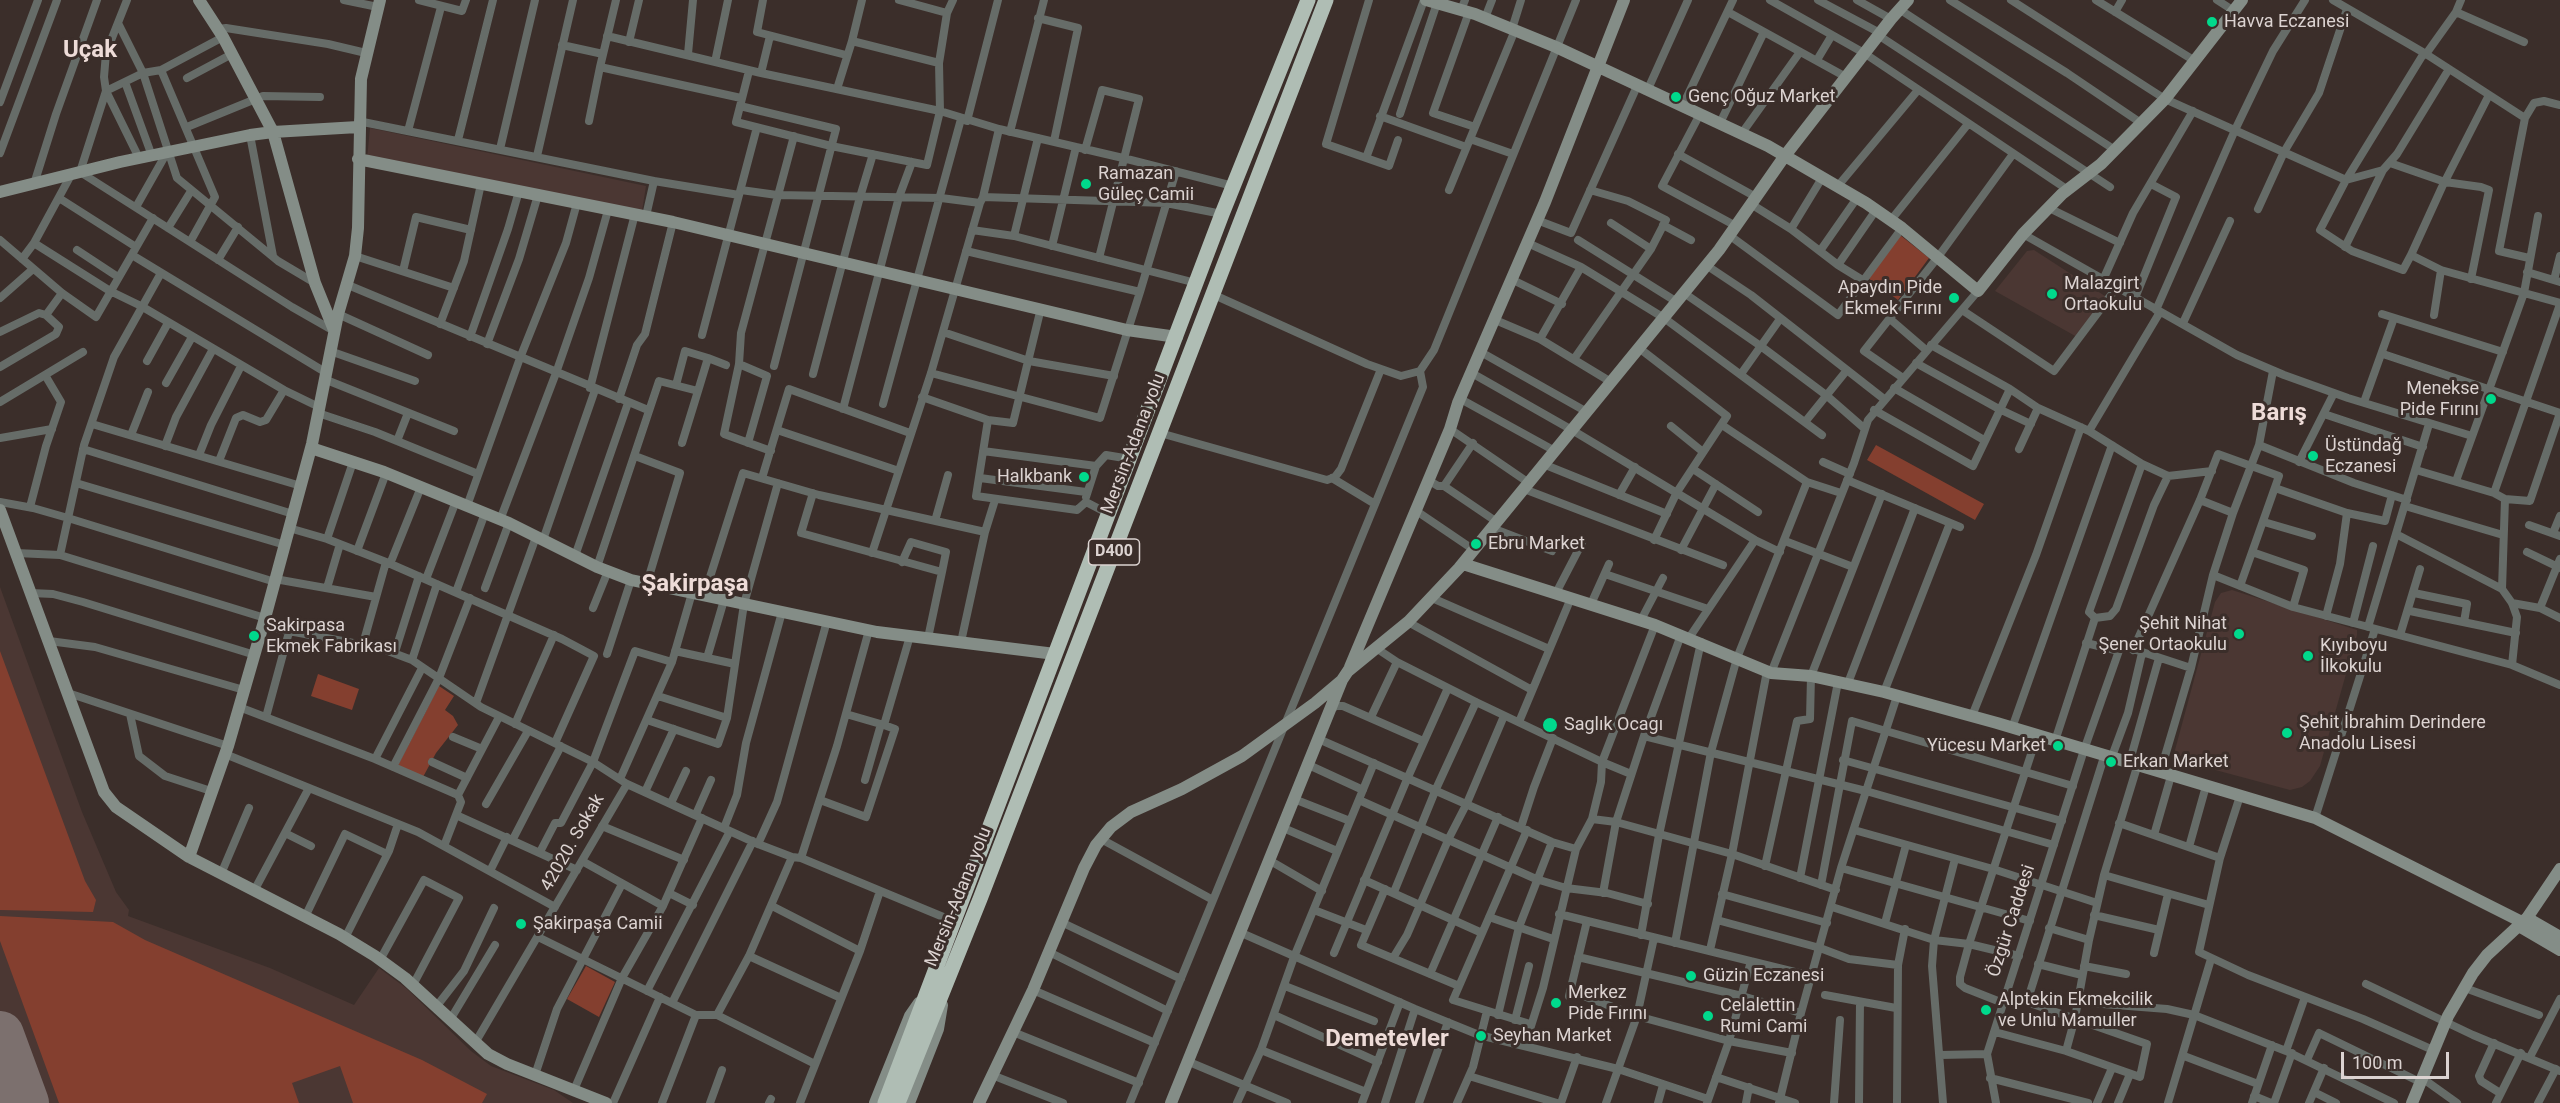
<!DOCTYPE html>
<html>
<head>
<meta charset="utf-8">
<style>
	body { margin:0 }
	#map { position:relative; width:2560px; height:1103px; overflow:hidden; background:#3b2e2a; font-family:Roboto,sans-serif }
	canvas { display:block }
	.scale { position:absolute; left:2341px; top:1052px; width:108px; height:27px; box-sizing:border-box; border:3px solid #dcd3d1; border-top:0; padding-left:8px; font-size:18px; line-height:21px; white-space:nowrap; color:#dcd3d1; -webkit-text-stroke:4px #3b2e2a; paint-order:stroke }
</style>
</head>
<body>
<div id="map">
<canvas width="2560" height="1103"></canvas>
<div class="scale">100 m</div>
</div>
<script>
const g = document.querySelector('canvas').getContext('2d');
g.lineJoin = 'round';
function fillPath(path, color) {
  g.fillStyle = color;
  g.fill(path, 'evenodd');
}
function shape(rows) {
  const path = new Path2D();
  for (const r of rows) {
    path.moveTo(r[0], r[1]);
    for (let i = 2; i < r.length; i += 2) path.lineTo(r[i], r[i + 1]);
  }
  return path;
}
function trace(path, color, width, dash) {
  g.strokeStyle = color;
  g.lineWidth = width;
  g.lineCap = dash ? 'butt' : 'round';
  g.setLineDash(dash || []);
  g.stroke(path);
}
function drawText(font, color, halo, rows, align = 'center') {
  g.font = font + ' Roboto,sans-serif';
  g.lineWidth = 6;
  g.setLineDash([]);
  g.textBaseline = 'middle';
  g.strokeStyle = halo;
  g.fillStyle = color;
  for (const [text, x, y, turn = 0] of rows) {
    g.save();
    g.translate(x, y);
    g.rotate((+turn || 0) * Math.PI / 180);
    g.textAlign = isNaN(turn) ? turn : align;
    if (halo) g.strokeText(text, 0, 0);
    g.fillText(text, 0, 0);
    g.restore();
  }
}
fillPath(shape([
	[370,128,646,186,642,211,367,159],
	[2034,250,2108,298,2077,337,1995,291,2027,251],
	[0,587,82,812,116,892,129,910,128,916,270,968,354,1005,379,968,406,988,471,1051,491,1066,554,1090,573,1103,0,1103],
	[2232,590,2357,630,2357,635,2320,766,2310,781,2302,787,2290,790,2178,760,2175,750,2215,602,2221,593]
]), '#4b3733');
fillPath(shape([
	[1900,235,1929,258,1898,300,1868,278],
	[1876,445,1984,504,1975,520,1867,460],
	[0,651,85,881,96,900,93,912,0,910],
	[318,674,359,689,352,710,311,696],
	[439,686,454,696,445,710,453,716,458,725,436,753,423,777,397,767],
	[0,916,113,922,145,940,422,1060,487,1094,482,1103,353,1103,340,1066,292,1083,299,1103,59,1103,0,941],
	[586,966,615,982,599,1017,567,999]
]), '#843f2f');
trace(shape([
	[0,1035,25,1103]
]), '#7c706e', 48);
trace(shape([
	[127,0,106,53,104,77,106,91,139,158],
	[344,0,378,7],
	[419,0,462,11,466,0],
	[616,0,600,67,741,98],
	[763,0,757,32,846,55],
	[899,0,947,13],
	[1369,0,1326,144,1389,166,1398,140],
	[1770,0,1864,53,2068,190],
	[1818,0,1880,33],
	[1857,0,1891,19],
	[1950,0,2067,73,2141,123],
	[2011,0,2165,99,2346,180,2383,170,2397,154,2449,69],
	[2096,0,2195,61],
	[2217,0,2234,11],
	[2333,0,2426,54,2525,118],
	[1899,9,2115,150],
	[1461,10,1465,0],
	[1469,12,1433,113,1475,127],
	[1728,12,1846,77],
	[2115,12,2122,0],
	[2456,12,2524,42],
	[1038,18,1078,28,1054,141],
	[1485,18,1492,0],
	[118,23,143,73,177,178,278,261,315,283],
	[218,29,226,28,328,44,366,53],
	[1512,29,1521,0],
	[1878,35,2110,187],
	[607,36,761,73,940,111,999,129,1123,158,1233,186],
	[223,37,161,70,143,73,106,91,80,172,292,307,334,331],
	[852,41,862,0],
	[629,42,639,0],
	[562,45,603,54],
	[688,54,693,0],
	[2426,54,2456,12,2461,0],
	[1817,60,1832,35],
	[715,62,728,0],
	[161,70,215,197,190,242],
	[749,71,736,122,831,146,927,165,940,111,939,63,947,13,953,0],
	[761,73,770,36],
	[187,78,232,54],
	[125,82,152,156],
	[837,89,852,41,939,63],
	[1648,89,1688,0],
	[2489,95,2442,187,2411,255,2441,270,2560,303],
	[0,102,38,0],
	[1683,105,1733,0],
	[740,106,836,129,774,366],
	[1400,114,1437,3],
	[1700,114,1662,186,1736,226],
	[1380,116,1466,147],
	[358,121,654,181,739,195],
	[589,121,600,67],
	[967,121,998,0],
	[1720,123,1764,32],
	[187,127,263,96,320,97],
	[408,131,441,7],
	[1010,132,1044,0],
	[1742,133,1800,52],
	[250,135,273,256],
	[1470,139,1513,154],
	[458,140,493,0],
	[500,149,535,0],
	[1085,150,1102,90,1139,99,1099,258],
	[0,153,57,0],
	[1678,154,1756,197],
	[537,156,573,0],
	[1366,158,1424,0],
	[2390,163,2445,182,2481,187,2489,190,2471,279],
	[34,184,56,114,97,0],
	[1837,187,1918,90],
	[741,190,777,195,941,198,980,203,983,197,1166,203,1222,214],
	[1449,190,1515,30],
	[983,197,999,129],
	[59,198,136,247],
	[1751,204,1791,229,1838,265,1864,281],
	[136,207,166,154],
	[2049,208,2120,243],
	[2258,209,2284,152,2319,93,2347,9],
	[646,216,654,181],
	[1891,220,1968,124],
	[1542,222,1571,233,1638,84],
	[1611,223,1651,249],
	[1663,225,1691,240],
	[168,228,191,191],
	[1791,229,1822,178],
	[972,230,1014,236,1196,283],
	[2023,234,2237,355,2284,375,2348,398,2472,436],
	[1729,235,1838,315,1902,228],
	[1014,236,1038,138],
	[0,240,62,293,96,317,153,218],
	[1578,240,1677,302],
	[34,243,110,291,141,306,284,390,319,407],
	[1532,245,1581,267,1664,318,1822,435],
	[1052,246,1076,147],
	[2345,247,2383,170],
	[77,250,118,277],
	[1820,251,1857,198],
	[132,255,325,372],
	[2411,255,2403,270,2352,251,2320,230,2346,180,2424,53],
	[355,256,454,288],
	[2529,258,2499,251,2525,118,2534,103,2544,101,2560,105],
	[22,259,34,243,71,175],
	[218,260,238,227],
	[1706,265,1751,295,1884,399],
	[1838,265,1876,210],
	[403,271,416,217,471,230],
	[2527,272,2560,282],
	[2103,280,2133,213,2193,111],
	[2554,280,2560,256],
	[1517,282,1562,304],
	[348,285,648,410],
	[1140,292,1176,171],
	[1684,293,1762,347,1826,395,1865,429],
	[1212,294,1367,364,1401,376,1420,371,1434,350,1576,0],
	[0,298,33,269],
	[2135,298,2176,197,2151,184],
	[1962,310,2054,371,2117,287],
	[2156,310,2235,130,2273,51,2305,0],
	[338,314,428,355],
	[2382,314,2503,352],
	[46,315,62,293],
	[2434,315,2441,270],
	[1890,319,1926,350],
	[1500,322,1540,339,1611,382],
	[2183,323,2230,221],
	[440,324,464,261,481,184],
	[0,332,39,313,46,315,59,327,56,334,0,367],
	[943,332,1029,361,1114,376],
	[702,335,757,127],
	[470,337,508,229,519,191],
	[1540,339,1581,267],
	[487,344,519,259,538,195],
	[1931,345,2010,389,2038,408,2089,431,2142,464,2168,476,2212,471],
	[1639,348,1727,416,1677,492,1654,540],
	[330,351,415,381],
	[2383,354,2560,413],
	[1486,355,1587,412],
	[1574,359,1651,249,1666,220,1628,201,1590,190],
	[147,361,168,323],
	[1916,363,1999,409,2031,424],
	[739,364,767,376,748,443],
	[931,373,1100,418,1140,292,966,251],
	[813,374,860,197,873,154],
	[1741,374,1780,319],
	[1477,376,1572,430,1755,540,1780,552],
	[1903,378,1864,351,1938,257,2013,154],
	[324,379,454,431],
	[166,383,192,337],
	[676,385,685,351,708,358],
	[590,388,635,214],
	[1894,388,1984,440],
	[922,397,988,420,1013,423,1041,308],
	[619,399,637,345,645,334,673,222],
	[0,402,83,352],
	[1466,402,1555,451],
	[2364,402,2394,318],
	[883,404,961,119],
	[843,409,899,197,912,162],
	[1874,410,1973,466,2010,389],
	[318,413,375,432,478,474],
	[2324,414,2423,447],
	[988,420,976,496,1077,510,1086,502,1109,514],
	[1805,422,1847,370],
	[92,424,301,486],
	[1722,425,1807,482,1841,493],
	[1671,426,1703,452],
	[1450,429,1529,483],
	[777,430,899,471],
	[2089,431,2160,312],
	[1160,433,1327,480,1335,477,1341,469,1381,369],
	[131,435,148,392],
	[0,438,52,429],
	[397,441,408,413],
	[682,443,698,391],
	[2259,445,2354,483,2407,500],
	[165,446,176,417,213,349],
	[83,449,293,514],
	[2019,449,2038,408],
	[771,451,724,434,739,364,741,333,794,136],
	[983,451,1096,466,1106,455,1130,459],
	[199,455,211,425,241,366],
	[635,456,680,473,647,583],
	[219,461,236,418,243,415,260,422,266,420,284,390],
	[1823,462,1850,474],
	[2299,462,2334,393],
	[1543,464,1667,514],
	[1693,469,1758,512],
	[2416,470,2494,493,2505,499,2502,589,2512,603,2517,617,2512,665],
	[762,478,789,389,910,433],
	[980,478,1086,492],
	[1332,478,1375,504],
	[1428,480,1438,486,1444,486,1497,522],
	[1847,480,1960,527],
	[2456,481,2524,293,2538,216],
	[76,483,285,545],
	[1444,486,1473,443],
	[2275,488,2347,513,2385,521,2392,495],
	[1524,489,1723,565],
	[813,493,801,533,942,572,928,638],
	[2494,493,2560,304],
	[1619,495,1635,467],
	[1086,497,1096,466],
	[2505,499,2530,501,2560,413],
	[2200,500,2233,513],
	[0,502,33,508,68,518,275,582],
	[467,506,520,358,566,243,577,203],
	[2405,506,2503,535],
	[30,507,46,446,61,402,45,375],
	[1415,510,1474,550],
	[500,520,556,373,589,278,608,210],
	[935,521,948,475],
	[2264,522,2312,536],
	[2529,525,2560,536],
	[289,528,327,539,386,562,562,639,594,656,555,743],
	[1492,528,1552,551],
	[2553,533,2560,516],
	[2396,534,2502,589],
	[327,539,353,462],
	[543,540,595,390],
	[1785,541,1853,567],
	[1681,550,1716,484],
	[357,551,386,473],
	[2252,552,2304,570,2293,607],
	[2527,552,2560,568],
	[16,553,60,555,84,445,114,357,161,273],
	[872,553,931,373,980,203],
	[60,555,265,618],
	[575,556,628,403],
	[902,562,911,542,946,552,942,572],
	[390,564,421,487],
	[597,567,659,381,698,391,708,358,726,365],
	[1605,574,1708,609],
	[2213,575,2293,607,2512,665,2560,685],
	[275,579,376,597],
	[426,579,456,501],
	[327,588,340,544],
	[485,588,509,523],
	[456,592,485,513],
	[31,593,53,594,83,602,255,655],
	[1556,593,1582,543],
	[2414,593,2467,604,2464,622],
	[704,596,743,473,819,495,985,532],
	[1432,598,1549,649],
	[2512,603,2540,608,2560,618],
	[1591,604,1609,564],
	[593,608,608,571],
	[2540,608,2560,559],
	[2410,611,2516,633],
	[2326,616,2340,564,2347,513],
	[2095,618,2089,612,2142,464],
	[1641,620,1663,578],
	[1408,622,1532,690],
	[2353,623,2373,546],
	[262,626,380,648,412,660,481,707,593,762,627,784,758,844,792,857,801,858,953,921],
	[2368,627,2429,424],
	[2400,635,2420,569],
	[1689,638,1755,540],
	[49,641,95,647,244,690],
	[961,642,985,532,995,500],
	[2086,643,2119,651],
	[363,644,386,562],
	[1376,648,1397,662,1476,702,1602,762,1631,774],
	[2133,650,2200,500,2218,454,2279,476,2240,586],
	[675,651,735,664],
	[395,652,419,576],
	[607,654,631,580],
	[707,658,724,600],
	[412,660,437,584],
	[1771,673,1854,463,1868,420,1978,291],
	[1848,683,1915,508],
	[1884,692,1950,523],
	[68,693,228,746],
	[658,696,727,718],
	[476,703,536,537],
	[239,707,375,759,458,795,499,717],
	[1331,709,1336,706,1343,706,1423,741],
	[130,714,139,756,165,776,211,791],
	[846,714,884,725,910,636],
	[1972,716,2036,555,2081,427],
	[266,717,289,632],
	[1371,717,1397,662],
	[647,720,718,744,727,718,744,604,778,483],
	[1519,722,1571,598],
	[515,724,554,635],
	[2012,728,2112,445],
	[1644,736,1866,791,2054,845],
	[453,737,482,749],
	[1323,741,1552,842,1576,849],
	[2055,741,2095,618,2110,616,2116,609,2154,505,2168,476],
	[225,754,418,832,555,907],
	[375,759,422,668],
	[2111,759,2128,713,2142,653],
	[1843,760,2062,821],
	[432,762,467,778],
	[2129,764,2159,658],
	[393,767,439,678,470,598],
	[1313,767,1363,790],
	[2160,773,2191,668,2213,575,2233,513,2259,445,2273,371],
	[620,779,672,662,692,593],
	[865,780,881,724],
	[645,792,674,729],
	[2240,796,2220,858,2199,952,2248,975,2363,1019,2433,1050],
	[820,800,866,817,895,729,884,725],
	[1359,800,1536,879,1566,888,1607,893,1648,904],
	[1299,801,1350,821],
	[671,803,686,771],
	[486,804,528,731],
	[696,814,711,780],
	[456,815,577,870],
	[2315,818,2375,629],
	[1592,819,1616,822,1732,854,1836,890],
	[2119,823,2220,858],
	[602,826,684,860],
	[1521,827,1534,787,1553,738],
	[724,828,737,795,746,743,782,612],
	[1288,830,1337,851],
	[1527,830,1453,1000,1530,1024],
	[1854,830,1993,869,2097,903],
	[285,833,311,846],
	[2154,835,2171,776],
	[513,839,561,746],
	[1101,839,1213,900],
	[758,844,777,802,827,621],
	[444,846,461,802,458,795],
	[2189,847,2206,786],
	[540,852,555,823,561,823,593,762,635,651,672,662],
	[801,858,837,746,869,630],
	[582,861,663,906],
	[1274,863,1322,891],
	[1765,866,1797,721,1810,719,1811,676,1882,494],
	[1841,868,2030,921],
	[490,871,507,837],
	[221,874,249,808],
	[2104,875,2209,905],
	[1800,878,1838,682],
	[1364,880,1482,933],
	[1821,885,1852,721,2073,786],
	[1385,889,1361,945,1459,986],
	[254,891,309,788],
	[1394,892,1436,789,1476,702],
	[669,893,693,905],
	[1603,893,1616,822,1644,736,1681,635],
	[1722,894,1827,923],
	[772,906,860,951],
	[1832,907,1934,940,1969,944,2019,956],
	[1314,910,1366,930],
	[1559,914,1811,976],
	[2094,915,2159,930],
	[305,917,345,834,387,854],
	[1489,917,1553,939],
	[1717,920,1820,948,1849,959,1898,965],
	[1061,922,1181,979],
	[1885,923,1906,845],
	[2049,928,2089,940],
	[1246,935,1415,1009,1479,1035,1618,1069,1708,1099],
	[1641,935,1659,835,1701,642],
	[538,937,696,1015,717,1015,815,1064],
	[345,938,389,851,398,824],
	[1675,943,1711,752,1737,658,1807,482],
	[1710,950,1732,854,1767,671],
	[1049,952,1168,1011],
	[1334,953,1408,777,1448,688],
	[2154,953,2168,894],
	[749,956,841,998],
	[1578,957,1742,996,1801,1013],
	[1393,958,1407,935,1449,838,1467,803,1504,716],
	[380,960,424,880,459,898,413,985],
	[2038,964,2082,975],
	[2084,966,2126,974],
	[1430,974,1498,817],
	[2366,984,2473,1035,2560,1071],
	[1285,986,1374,1021],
	[2465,988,2539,1015],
	[1033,990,1155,1043],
	[647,991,730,831],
	[1570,991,1637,1016,1729,1041,1792,1053],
	[1825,995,1896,1008],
	[1569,996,1587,921],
	[2027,1002,2104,757],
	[2077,1002,2167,1009,2194,1015,2286,1051,2394,1103],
	[672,1003,753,841],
	[436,1007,464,971,494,908],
	[717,1015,749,956,792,857],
	[1274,1015,1378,1062],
	[1498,1015,1519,927,1552,842],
	[450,1020,495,945],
	[1515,1020,1529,966],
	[1013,1032,1139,1083],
	[1995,1032,2066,1051,2140,1077,2147,1044,2027,1002,1998,1001,1965,988,1960,984,1960,977,1969,944,2037,736],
	[475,1043,627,784],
	[2494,1043,2479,1076,2481,1081,2500,1093],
	[1525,1045,1543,988,1576,849,1592,819,1601,782,1602,762,1655,625],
	[1261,1050,1366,1092],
	[2066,1051,2075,1018,2089,940,2104,875,2137,767],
	[2286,1051,2305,997],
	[1940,1055,1987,1054],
	[2184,1056,2258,1084],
	[2530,1057,2560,999],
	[2307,1060,2319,1033,2420,1082],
	[1194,1064,1287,1103],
	[535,1075,557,1009,622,884],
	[992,1075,1063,1103],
	[1469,1076,1557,1103],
	[1716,1077,1795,1103],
	[1990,1078,2088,1103],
	[2422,1078,2457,1103],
	[574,1090,622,978,663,906,702,818],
	[2314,1092,2336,1103],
	[2254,1096,2271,1103],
	[613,1103,660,997],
	[662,1103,696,1015],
	[710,1103,722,1070],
	[769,1103,771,1099],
	[800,1103,860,951,880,891],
	[1130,1103,1423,387,1420,371],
	[1237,1103,1261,1050,1294,957,1374,763],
	[1362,1103,1400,1002],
	[1385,1103,1415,1009],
	[1419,1103,1448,1022],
	[1457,1103,1473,1067,1487,1011],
	[1561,1103,1577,1057],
	[1606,1103,1637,1016,1654,938],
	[1658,1103,1663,1085],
	[1707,1103,1729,1041,1751,961],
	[1746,1103,1749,1087],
	[1779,1103,1801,1013,1841,868,1897,696],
	[1834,1103,1840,1020],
	[1859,1103,1860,1002],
	[1897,1103,1898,965,1905,929],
	[1943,1103,1932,966,1934,940,1955,859],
	[1996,1103,1987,1054,2084,750,2121,645,2191,668],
	[2097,1103,2112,1068],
	[2118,1103,2130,1074],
	[2168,1103,2211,959],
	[2252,1103,2272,1045],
	[2274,1103,2292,1053],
	[2309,1103,2324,1068],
	[2496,1103,2521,1053],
	[2538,1103,2556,1069]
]), '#666c68', 8);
trace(shape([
	[199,0,223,37,273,132,315,283,334,330],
	[380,0,361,79,358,228,355,256,338,314,312,444,265,618,228,746,189,857,339,934,375,956,405,978,488,1054,507,1064,606,1103],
	[1426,0,1475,14,1556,47,1768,146,1866,203,1902,228,1978,291,2023,234,2062,194,2101,164,2165,99,2242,0],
	[358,159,673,222,1127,330,1177,337],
	[0,192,120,162,250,135,273,132,358,127],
	[311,448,384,472,509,523,597,567,631,580,877,632,1055,654],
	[0,510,104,792,116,807,189,857],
	[1463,564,1655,625,1771,673,1811,676,1884,692,1997,723,2315,818,2522,922],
	[1350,667,1450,429,1458,403,1545,202,1624,0],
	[2527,918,2560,937],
	[2519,926,2560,950],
	[875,1103,910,1016,919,1003],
	[909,1103,938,1029,942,1005],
	[979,1103,1033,990,1084,868,1096,845,1111,827,1131,812,1182,789,1242,756,1315,703,1341,681],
	[1171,1103,1342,680,1348,671,1408,622,1459,568,1719,250,1784,157,1891,19,1908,0],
	[2412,1103,2448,1016,2473,973,2487,955,2527,918,2560,869]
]), '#848d87', 12);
trace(shape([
	[885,1103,1222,214,1308,0],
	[898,1103,980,899,1326,0]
]), '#afbdb4', 15);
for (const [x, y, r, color] of [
	[2212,22,6,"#00d98c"],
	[1676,97,6,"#00d98c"],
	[1086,184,6,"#00d98c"],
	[2052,294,6,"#00d98c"],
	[1954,298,6,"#00d98c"],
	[2491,399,6,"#00d98c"],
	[2313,456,6,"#00d98c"],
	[1084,477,6,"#00d98c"],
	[1476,544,6,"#00d98c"],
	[2239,634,6,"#00d98c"],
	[254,636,6,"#00d98c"],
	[2308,656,6,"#00d98c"],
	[1550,725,8,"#00d98c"],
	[2287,733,6,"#00d98c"],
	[2058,746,6,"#00d98c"],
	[2111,762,6,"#00d98c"],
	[521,924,6,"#00d98c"],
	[1691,976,6,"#00d98c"],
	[1556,1003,6,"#00d98c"],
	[1986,1010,6,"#00d98c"],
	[1708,1016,6,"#00d98c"],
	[1481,1036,6,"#00d98c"]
]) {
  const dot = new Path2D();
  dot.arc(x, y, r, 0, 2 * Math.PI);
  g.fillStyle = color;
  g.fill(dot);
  trace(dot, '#3b2e2a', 2);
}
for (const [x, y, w] of [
	[1114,552,51]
]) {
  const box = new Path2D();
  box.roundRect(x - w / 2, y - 13, w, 26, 4.5);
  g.fillStyle = '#3b2e2a';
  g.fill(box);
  trace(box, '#dcd3d1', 1.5);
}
drawText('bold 16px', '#dcd3d1', null, [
	["D400",1114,552]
]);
drawText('18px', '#dcd3d1', '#3b2e2a', [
	["Havva Eczanesi",2224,22],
	["Genç Oğuz Market",1688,97],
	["Ramazan",1098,174],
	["Güleç Camii",1098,195],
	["Malazgirt",2064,284],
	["Ortaokulu",2064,305],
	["Apaydın Pide",1942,288,"right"],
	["Ekmek Fırını",1942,309,"right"],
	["Menekse",2479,389,"right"],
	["Pide Fırını",2479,410,"right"],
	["Üstündağ",2325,446],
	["Eczanesi",2325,467],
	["Halkbank",1072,477,"right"],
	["Ebru Market",1488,544],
	["Şehit Nihat",2227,624,"right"],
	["Şener Ortaokulu",2227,645,"right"],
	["Sakirpasa",266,626],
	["Ekmek Fabrikası",266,647],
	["Kıyıboyu",2320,646],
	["İlkokulu",2320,667],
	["Şehit İbrahim Derindere",2299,723],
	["Anadolu Lisesi",2299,744],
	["Saglık Ocagı",1564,725],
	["Yücesu Market",2046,746,"right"],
	["Erkan Market",2123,762],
	["Şakirpaşa Camii",533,924],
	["Güzin Eczanesi",1703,976],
	["Merkez",1568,993],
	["Pide Fırını",1568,1014],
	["Alptekin Ekmekcilik",1998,1000],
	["ve Unlu Mamuller",1998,1021],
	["Celalettin",1720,1006],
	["Rumi Cami",1720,1027],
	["Seyhan Market",1493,1036]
], 'left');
drawText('18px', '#dcd3d1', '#3b2e2a', [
	["Mersin-Adana yolu",1134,444,-69],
	["42020. Sokak",573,843,-60],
	["Mersin-Adana yolu",959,897,-68],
	["Özgür Caddesi",2012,921,-72]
]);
drawText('bold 24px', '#eedcd8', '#3b2e2a', [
	["Uçak",90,51],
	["Barış",2279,414],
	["Şakirpaşa",695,585],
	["Demetevler",1387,1040]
]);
</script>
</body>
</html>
